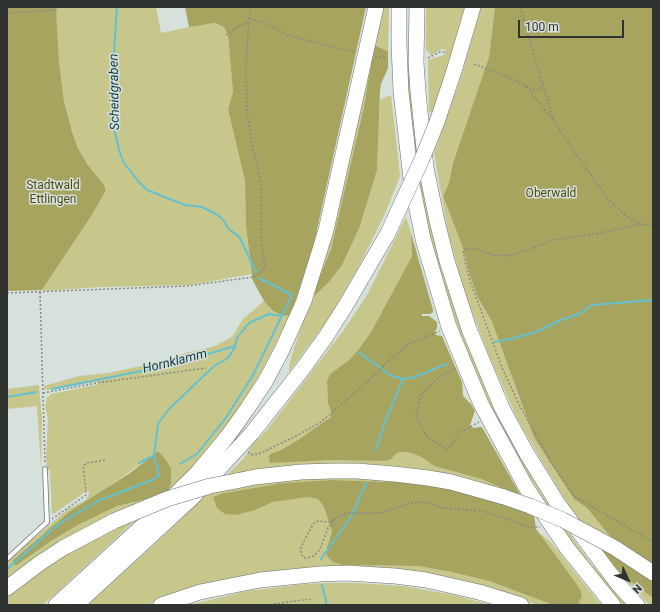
<!DOCTYPE html>
<html>
<head>
<meta charset="utf-8">
<style>
	body { margin:0 }
	#map { position:relative; width:660px; height:612px; overflow:hidden; background:#d7e1db; font-family:Roboto,sans-serif }
	canvas { display:block }
	.frame { position:absolute; inset:0; border:8px solid #2f3330; pointer-events:none }
	.north { position:absolute; left:608px; top:560px; width:40px; height:40px; -webkit-text-stroke:3px #d7e1db; paint-order:stroke; rotate:134deg; font-size:11px; font-weight:700; line-height:16px; text-align:center; color:#2f3330 }
	.north::after { content:''; display:block; margin:auto; width:14px; height:18px; background:#2f3330; clip-path:polygon(50% 0,100% 100%,50% 72%,0 100%) }
	.scale { position:absolute; left:518px; top:20px; width:106px; height:18px; box-sizing:border-box; border:2px solid #2f3330; border-top:0; padding-left:5px; font-size:12px; line-height:14px; white-space:nowrap; color:#2f3330; -webkit-text-stroke:3px #d7e1db; paint-order:stroke }
</style>
</head>
<body>
<div id="map">
<canvas width="660" height="612"></canvas>
<div class="frame"></div>
<div class="north">N</div>
<div class="scale">100 m</div>
</div>
<script>
const g = document.querySelector('canvas').getContext('2d');
g.lineJoin = 'round';
function fillPath(path, color) {
  g.fillStyle = color;
  g.fill(path, 'evenodd');
}
function shape(rows) {
  const path = new Path2D();
  for (const r of rows) {
    path.moveTo(r[0], r[1]);
    for (let i = 2; i < r.length; i += 2) path.lineTo(r[i], r[i + 1]);
  }
  return path;
}
function trace(path, color, width, dash) {
  g.strokeStyle = color;
  g.lineWidth = width;
  g.lineCap = dash ? 'butt' : 'round';
  g.setLineDash(dash || []);
  g.stroke(path);
}
function drawText(font, color, halo, rows, align = 'center') {
  g.font = font + ' Roboto,sans-serif';
  g.lineWidth = 3;
  g.setLineDash([]);
  g.textBaseline = 'middle';
  g.strokeStyle = halo;
  g.fillStyle = color;
  for (const [text, x, y, turn = 0] of rows) {
    g.save();
    g.translate(x, y);
    g.rotate((+turn || 0) * Math.PI / 180);
    g.textAlign = isNaN(turn) ? turn : align;
    if (halo) g.strokeText(text, 0, 0);
    g.fillText(text, 0, 0);
    g.restore();
  }
}
fillPath(shape([
	[56,7,156,7,161,33,199,25,213,23,224,27,228,37,233,92,228,109,245,181,246,226,252,274,190,285,101,287,45,291,42,290,92,215,106,190,104,185,87,164,78,148,72,132,64,101,59,62],
	[382,7,389,7,388,51,374,45],
	[426,7,465,7,455,46,432,112,429,112,428,60,444,55,446,50,442,49,430,56,430,53,426,50],
	[481,7,495,7,489,57,453,163,449,183,443,196,463,248,469,272,477,296,492,322,526,415,574,499,587,508,610,536,577,519,544,465,518,420,488,354,463,287,447,227,434,153,460,80],
	[407,60,409,60,421,181,428,218,443,276,465,340,495,411,517,451,547,503,590,562,626,605,623,605,617,598,584,558,549,509,502,430,474,369,448,301,427,224,418,179,408,92],
	[370,70,364,107,331,249,315,287],
	[391,95,400,176,384,216,359,266,329,318,289,372,290,361,310,300,328,283,360,226,377,170,380,100],
	[406,217,411,233,412,256,371,332,358,350,349,360,330,374,327,381,328,404,331,411,331,417,298,440,281,450,272,453,307,461,332,460,386,461,390,460,397,453,403,452,412,453,423,458,434,466,481,479,521,496,464,477,437,472,371,464,334,463,286,466,265,468,246,473,225,477,244,458,252,445,266,431,343,331,367,295],
	[264,301,273,311,283,316,290,315,262,370,247,396,231,419,200,458,167,493,157,452,44,533,12,561,13,565,17,565,51,541,78,525,117,506,148,499,117,511,64,539,41,553,7,578,7,561,68,509,86,500,89,494,88,490,55,513,52,514,50,471,47,469,46,457,48,419,45,406,47,398,51,394,100,384,97,382,49,390,44,389,44,386,79,376,109,373,172,359,188,352,197,351,215,346,232,337,243,319],
	[39,385,42,417,41,468,37,406,7,409,7,389],
	[347,476,407,481,390,482,332,480,284,483,224,493,213,497,215,503,255,510,273,502,285,499,307,497,318,499,324,507,332,532,327,547,333,562,342,565,418,566,451,572,489,581,553,605,537,605,515,597,368,569,155,602,147,605,88,605,171,529,206,494,227,488,290,479],
	[139,517,43,605,7,605,7,595,26,580,85,542],
	[539,533,550,541,601,605,578,605,582,596],
	[624,577,630,581,653,598,653,605,649,605],
	[327,583,357,583,403,586,454,595,491,605,189,605,247,591,304,584]
]), '#c7c68b');
fillPath(shape([
	[7,7,56,7,59,62,64,101,72,132,78,148,87,164,104,185,106,190,92,215,42,290,7,291],
	[185,7,366,7,313,248,295,302,290,315,283,316,273,311,264,301,252,279,252,274,246,226,245,181,228,109,233,92,228,36,224,27,214,23,189,27],
	[495,7,653,7,653,564,610,536,587,508,574,499,534,437,492,322,477,296,469,272,463,248,443,196,449,183,453,163,489,57],
	[374,45,388,51,388,68,381,84,380,91,377,170,360,226,342,265,328,283,310,300,331,249,364,107],
	[411,233,433,310,433,312,430,314,422,314,422,316,429,316,437,322,437,328,435,331,436,335,442,336,444,341,462,382,463,396,471,404,475,411,470,425,473,428,481,427,483,429,521,496,481,479,434,466,423,458,412,453,403,452,397,453,390,460,386,461,332,460,270,463,269,456,272,453,281,450,298,440,331,417,331,411,328,404,327,381,330,374,349,360,358,350,371,332,412,256],
	[158,451,166,460,171,469,171,483,167,493,148,499,117,506,78,525,51,541,17,565,14,565,12,561,69,512,130,473],
	[332,480,390,482,407,481,464,491,534,515,536,529,539,533,580,589,582,596,578,605,553,605,489,581,451,572,418,566,342,565,333,562,327,556,327,547,332,532,324,507,318,499,307,497,273,502,255,510,236,515,225,514,217,508,215,503,213,497,224,493,283,483],
	[594,543,653,580,653,598,630,581,624,577]
]), '#a6a45f');
trace(shape([
	[117,7,113,68,114,128,119,150,124,163,139,182,147,190,185,205,202,207,218,215,224,221,228,228,240,238,256,272],
	[495,342,514,338,536,332,561,320,579,314,592,305,653,300],
	[358,352,392,376,403,379,415,377,446,364],
	[52,389,171,365,235,346,237,338,249,323,269,314,281,316],
	[7,397,37,392],
	[376,450,385,421,403,379],
	[139,463,154,455,158,424,168,410,214,366,228,358,235,347],
	[180,464,197,454,225,419,253,375,292,295,259,278],
	[321,559,351,517,366,483],
	[7,569,60,523,98,501,152,480,159,476,154,455],
	[322,585,327,605]
]), '#63c1d1', 2);
const lane = shape([
	[7,559,47,522,45,469]
]);
const highway = shape([
	[399,7,399,44,401,92,411,179,423,239,449,327,481,404,527,489,567,548,613,605],
	[417,7,416,62,418,92,426,168,437,221,447,261,469,329,502,408,527,454,558,504,618,584,637,605],
	[437,122,454,71,473,7],
	[236,481,255,477,301,472,332,471,357,471,394,474,428,478,451,482,504,497],
	[615,548,653,573],
	[7,588,40,563,63,548,114,521],
	[56,605,149,520,197,473,227,437,247,409,265,382,282,350,304,301,326,230,376,7],
	[76,605,193,497,252,433,301,371,325,338,346,305,388,233],
	[161,605,200,592,260,580,320,574,347,573,395,576,426,580,479,592,521,605]
]);
trace(lane, '#6a736e', 5.5);
trace(highway, '#6a736e', 16);
trace(shape([
	[520,7,554,122,607,198,626,216,641,224],
	[7,13,58,10],
	[250,19,265,23,287,35,354,52],
	[226,35,239,26,249,22],
	[375,57,387,58],
	[428,58,440,52,445,52],
	[474,64,508,77,532,89,537,90,544,86],
	[527,87,553,120],
	[653,225,641,224,599,233,553,240,525,251,506,256,493,255,473,248,465,249,463,252,470,281,503,370,519,404,550,461,574,496,653,542],
	[40,292,45,464],
	[7,293,187,286,253,277,259,274,263,270,265,266,261,239,261,182,252,145,247,112,246,66,249,19,251,7],
	[456,369,442,375,421,394,416,416,427,437,448,450,459,433,479,422],
	[43,393,97,383,206,368],
	[248,452,253,455,261,453,298,435,321,422,376,374,386,363,409,344,440,331],
	[52,519,86,495,86,491,83,466,87,463,105,460],
	[334,520,328,522,318,521,313,524,301,547,301,553,303,557,306,558,314,556,320,549,328,528,334,520,342,515,349,513,379,513,411,503,424,502,444,508,483,511,529,527,540,527],
	[266,605,311,599]
]), '#848b86', 1.5, [2, 2]);
trace(lane, '#fff', 4);
trace(highway, '#fff', 15);
const highwayBridge = shape([
	[388,233,422,159,437,122],
	[504,497,530,506,563,520,615,548],
	[114,521,167,499,210,486,236,481]
]);
trace(highwayBridge, '#6a736e', 16, []);
trace(highwayBridge, '#fff', 15);
drawText('12px', '#4e4c16', '#d7e1db', [
	["Stadtwald",53,186],
	["Ettlingen",53,200],
	["Oberwald",551,194]
]);
drawText('italic 13px', '#103c43', '#d7e1db', [
	["Scheidgraben",115,92,-91],
	["Hornklamm",175,362,-14]
]);
</script>
</body>
</html>
